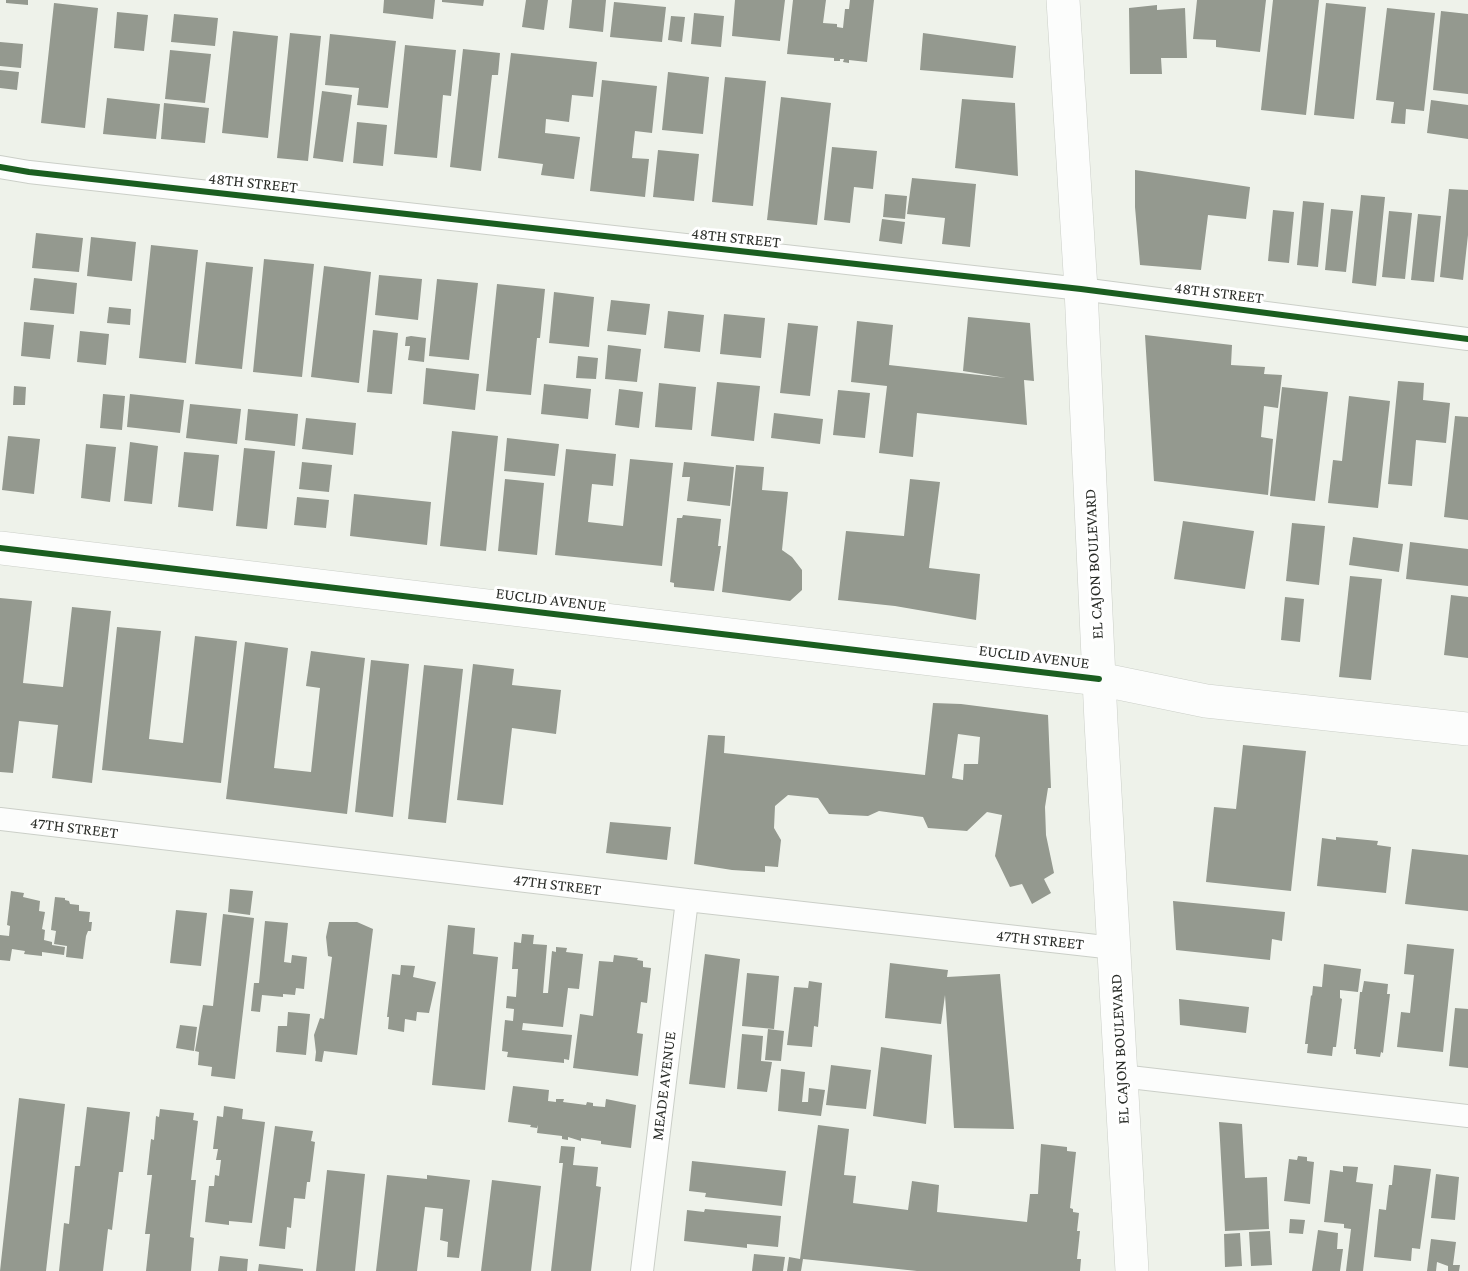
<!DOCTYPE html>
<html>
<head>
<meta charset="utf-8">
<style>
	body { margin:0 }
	canvas { display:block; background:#eef2ea }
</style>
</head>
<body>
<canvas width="1468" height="1271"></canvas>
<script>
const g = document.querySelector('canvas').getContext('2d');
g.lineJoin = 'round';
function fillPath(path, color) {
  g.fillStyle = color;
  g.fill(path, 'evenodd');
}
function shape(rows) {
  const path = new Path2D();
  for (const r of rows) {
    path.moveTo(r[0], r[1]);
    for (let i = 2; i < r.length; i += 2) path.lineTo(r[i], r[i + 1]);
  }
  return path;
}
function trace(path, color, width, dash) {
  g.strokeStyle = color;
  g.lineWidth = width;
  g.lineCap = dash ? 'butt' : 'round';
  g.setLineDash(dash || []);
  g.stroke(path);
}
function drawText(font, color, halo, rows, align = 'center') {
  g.font = font + ' "Crimson Pro",serif';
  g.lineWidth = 6;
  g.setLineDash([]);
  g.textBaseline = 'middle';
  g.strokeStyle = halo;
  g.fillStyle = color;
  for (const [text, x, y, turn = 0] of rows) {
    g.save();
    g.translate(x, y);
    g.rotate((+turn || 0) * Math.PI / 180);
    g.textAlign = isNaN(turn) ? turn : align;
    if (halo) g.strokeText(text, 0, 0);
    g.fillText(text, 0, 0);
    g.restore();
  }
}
fillPath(shape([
	[6,0,28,0,28,5,6,3],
	[384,0,435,0,433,19,383,13],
	[442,0,484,0,483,6,442,2],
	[526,0,548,0,544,30,522,27],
	[572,0,606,0,603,32,569,28],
	[735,0,785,0,780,41,732,36],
	[793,0,826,0,823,23,837,24,837,27,843,28,845,9,849,9,850,0,874,0,867,62,849,60,849,63,843,62,844,59,840,59,840,61,834,61,834,58,787,54],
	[1197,0,1266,0,1260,52,1216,47,1216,40,1193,39],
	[1273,0,1319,0,1306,115,1261,110],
	[614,2,666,7,662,42,610,37],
	[54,3,98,8,85,128,41,123],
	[1326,3,1366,7,1354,119,1314,115],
	[1157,5,1157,10,1185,8,1187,58,1161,58,1162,74,1130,74,1129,8],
	[1387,8,1435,13,1424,111,1406,109,1405,124,1391,123,1394,102,1376,100],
	[1441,11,1468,14,1468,94,1433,90],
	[117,12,148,15,144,51,114,48],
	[694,13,724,16,721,47,691,44],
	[174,14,218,18,215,46,171,42],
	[671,16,685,17,682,42,668,40],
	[233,31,278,36,268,138,222,133],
	[290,33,321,36,308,161,277,158],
	[923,33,1016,46,1013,78,920,70],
	[330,34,396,41,388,108,357,105,359,88,325,85],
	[0,42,23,44,21,68,0,66],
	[405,45,456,50,451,96,443,95,437,158,394,154],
	[463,49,500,53,498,75,492,75,481,171,450,167],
	[170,50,211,54,205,103,165,99],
	[511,53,597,62,593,97,572,95,569,122,546,119,545,133,580,137,574,179,541,175,543,164,498,158],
	[0,70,19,72,17,90,0,88],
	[668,72,709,77,703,134,662,130],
	[725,77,766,81,753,206,712,202],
	[602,80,657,86,652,133,635,131,632,158,649,159,645,197,590,191],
	[322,91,352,95,343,162,313,158],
	[781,97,831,103,817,225,767,220],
	[107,98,160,104,156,139,103,134],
	[962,99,1015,103,1018,176,955,168],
	[1431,100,1468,105,1468,139,1427,133],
	[164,103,209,108,205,143,161,139],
	[357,122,387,125,383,166,353,163],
	[832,147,877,151,873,189,854,187,850,223,824,220],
	[658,150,699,154,694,201,653,197],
	[1135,170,1250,187,1246,219,1208,215,1201,270,1140,265,1135,207],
	[912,178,976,184,970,247,942,244,945,218,907,214],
	[1449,189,1468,190,1468,235,1463,280,1440,277],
	[885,194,907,196,905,219,883,217],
	[1361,195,1385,197,1376,286,1352,283],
	[1303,201,1324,203,1318,267,1297,265],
	[1331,209,1353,211,1346,272,1325,270],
	[1273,210,1294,212,1289,263,1268,261],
	[1389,211,1412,213,1405,279,1382,277],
	[1418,214,1441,216,1434,282,1411,280],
	[882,219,905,222,902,244,879,241],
	[36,233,83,238,79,272,32,268],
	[91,237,136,242,132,281,87,276],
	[151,245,198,250,186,363,139,358],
	[264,259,314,264,302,377,253,372],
	[206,262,253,267,242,369,195,364],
	[324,266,371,272,359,383,311,377],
	[379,275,422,279,418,320,375,315],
	[34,278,77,283,74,314,30,310],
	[437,279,478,283,469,360,429,356],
	[497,284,545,289,540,338,537,338,531,395,486,391],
	[554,292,594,297,589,347,549,343],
	[611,300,650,304,646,335,607,331],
	[109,307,131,309,130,325,107,323],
	[668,311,704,315,700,352,664,348],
	[724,314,765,318,761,358,720,354],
	[968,317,1030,323,1034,381,1024,380,1027,425,917,413,913,457,879,453,887,386,851,382,857,321,893,325,889,365,1006,378,963,371],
	[24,322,54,325,50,359,21,356],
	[788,323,818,326,810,396,780,393],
	[373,330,398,333,392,394,367,392],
	[80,331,109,334,106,365,77,362],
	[1145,335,1232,345,1231,365,1265,367,1264,374,1282,375,1278,408,1264,406,1261,437,1273,439,1268,495,1154,481],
	[411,336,426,338,424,362,408,360,410,346,405,346,406,337],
	[608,345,641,349,637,382,605,379],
	[578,356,598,358,596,379,576,378],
	[426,368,479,374,475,410,423,404],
	[1398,381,1424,383,1423,400,1450,403,1446,443,1416,440,1412,486,1388,484],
	[717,382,760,386,754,441,711,436],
	[659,383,696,387,692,430,655,427],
	[544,384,591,389,588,419,541,414],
	[14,386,26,387,25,405,13,405],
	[1282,387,1328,392,1315,501,1270,496],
	[619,389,643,392,639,428,615,425],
	[838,390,870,393,865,438,833,435],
	[103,394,125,396,122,430,100,428],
	[130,394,184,400,180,433,127,427],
	[1349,396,1390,401,1378,508,1328,503,1333,460,1342,461],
	[190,404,241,409,237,444,186,438],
	[248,409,298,414,295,446,245,440],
	[774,413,823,419,820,444,771,438],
	[1455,416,1468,417,1468,520,1444,517],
	[306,418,356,423,353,455,302,449],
	[452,431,498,436,486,551,440,546],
	[8,436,40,439,34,494,2,490],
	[507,438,559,444,555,476,504,471],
	[130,442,158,446,152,504,124,501],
	[86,444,116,447,110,502,81,498],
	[244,448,275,451,267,529,236,526],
	[566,449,616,454,613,486,592,484,588,522,623,526,630,459,673,463,662,566,555,555],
	[184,452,219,455,213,511,178,507],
	[302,462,332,465,329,492,299,489],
	[684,462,734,467,730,506,687,501,690,477,682,477],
	[736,465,764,467,762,490,788,492,782,550,792,557,802,570,802,590,790,601,722,592],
	[505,479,544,483,537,555,498,551],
	[910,479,940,482,929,568,980,574,976,620,895,606,838,600,846,531,904,536],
	[354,494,431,502,427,545,350,536],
	[297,497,329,500,326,528,294,525],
	[683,515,721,519,718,546,721,546,714,591,674,587,674,583,670,582,677,518,682,518],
	[1183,521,1254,531,1245,589,1174,579],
	[1292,523,1325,526,1319,585,1286,581],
	[1353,537,1403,544,1399,572,1349,565],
	[1410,542,1468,549,1468,586,1406,579],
	[1350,576,1382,579,1371,680,1339,677],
	[1451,595,1468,597,1468,658,1444,655],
	[1285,597,1304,599,1300,642,1281,640],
	[0,598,32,601,23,683,63,687,72,607,111,611,92,783,52,778,58,725,19,721,13,773,0,772],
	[117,627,161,631,149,739,183,743,195,636,237,641,221,783,102,770],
	[245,642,288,648,274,768,311,772,320,688,306,686,311,651,365,658,347,814,226,799],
	[371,660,409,664,393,817,355,812],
	[473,664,514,669,512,685,561,690,556,734,512,728,503,805,457,800],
	[424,665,463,669,446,823,408,819],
	[933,703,961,704,1048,715,1051,788,1048,788,1045,807,1046,835,1054,873,1044,879,1051,893,1032,904,1022,884,1010,887,995,856,1002,815,987,812,967,831,928,828,923,817,879,811,868,816,829,814,818,798,788,795,775,806,774,828,781,840,778,867,765,866,765,872,732,870,694,864,708,735,725,736,724,753,925,775],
	[958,734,980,737,978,764,964,764,963,780,952,778],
	[1243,745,1306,751,1291,891,1206,882,1214,807,1236,809],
	[610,822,671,827,667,860,606,853],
	[1336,837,1378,841,1377,845,1391,847,1386,893,1317,886,1322,838,1336,840],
	[1412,849,1468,855,1468,911,1405,904],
	[230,889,253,891,250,915,228,912],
	[11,891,24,893,23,897,40,901,39,911,45,912,42,929,45,930,44,940,52,942,52,945,65,947,64,955,42,952,42,956,24,954,25,951,12,949,10,961,0,960,0,935,9,936,10,926,7,925],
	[55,897,65,898,65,900,69,901,70,904,79,905,79,911,90,912,89,922,92,922,91,931,88,931,86,936,83,959,66,957,67,946,54,944,56,931,51,930],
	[1173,901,1285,912,1282,941,1272,939,1270,960,1176,950],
	[176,910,207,913,201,966,170,963],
	[223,914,254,918,235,1079,211,1076,212,1067,198,1065,199,1052,195,1051,203,1005,213,1006],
	[265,921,288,923,284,962,291,963,292,955,307,957,304,989,296,988,295,995,283,994,283,997,262,995,260,1012,251,1011,254,983,259,983],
	[329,922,357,922,373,929,357,1055,324,1051,322,1062,315,1061,316,1052,314,1035,320,1018,324,1019,332,957,328,956,326,937],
	[448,925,475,928,473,954,498,957,485,1090,432,1085],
	[522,934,534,935,533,944,547,945,543,993,548,993,552,951,556,952,556,947,567,948,566,952,583,954,579,989,568,988,563,1027,523,1023,522,1030,572,1035,569,1060,564,1059,564,1063,507,1057,508,1052,502,1051,505,1020,513,1021,514,1009,506,1008,507,996,516,997,518,969,512,969,514,942,521,943],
	[1407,944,1454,949,1443,1052,1397,1047,1401,1012,1410,1013,1414,975,1404,974],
	[705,954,740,959,725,1088,689,1084],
	[614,955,638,958,637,960,643,961,643,967,651,968,647,1003,641,1002,637,1033,643,1034,638,1076,573,1068,580,1014,593,1016,599,961,613,962],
	[890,963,948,970,947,977,1000,974,1014,1129,954,1128,945,995,941,1024,885,1018],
	[1324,964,1361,969,1358,992,1340,990,1340,998,1342,999,1336,1047,1333,1047,1332,1056,1307,1053,1308,1044,1305,1044,1311,995,1312,996,1313,986,1322,987],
	[401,965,415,966,413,977,436,982,429,1013,417,1012,416,1021,405,1019,404,1032,388,1029,389,1017,387,1017,392,974,400,975],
	[747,973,779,976,774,1029,742,1026],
	[809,981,822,983,818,1027,814,1026,812,1047,787,1045,794,987,808,988],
	[1364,981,1388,984,1387,994,1390,994,1383,1053,1381,1052,1380,1057,1356,1054,1356,1049,1354,1049,1360,992,1362,992],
	[1179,999,1249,1007,1246,1033,1180,1025],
	[1455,1008,1468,1009,1468,1068,1449,1066],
	[288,1012,310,1014,306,1055,276,1052,278,1026,287,1026],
	[180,1025,197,1027,194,1051,176,1048],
	[768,1029,784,1031,781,1061,765,1060],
	[742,1034,763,1036,761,1061,772,1062,767,1092,737,1089],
	[881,1047,932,1055,926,1124,873,1116],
	[831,1065,871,1070,866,1109,826,1105],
	[781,1069,805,1072,802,1102,808,1102,809,1088,825,1090,821,1116,778,1111],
	[513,1086,549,1090,548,1101,556,1102,556,1099,564,1099,563,1102,586,1105,587,1102,593,1103,593,1106,605,1107,606,1099,636,1105,631,1148,601,1144,601,1141,581,1138,581,1141,568,1137,568,1140,562,1139,562,1136,537,1133,538,1125,537,1128,530,1127,531,1125,508,1122],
	[19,1098,65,1104,46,1271,0,1271],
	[224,1106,243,1109,242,1119,265,1122,252,1223,229,1221,229,1225,205,1222,209,1186,214,1186,215,1175,219,1176,221,1160,216,1160,218,1149,213,1149,217,1116,223,1117],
	[87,1107,130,1112,123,1172,119,1172,112,1230,108,1229,103,1271,59,1271,64,1223,69,1224,75,1166,80,1166],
	[160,1109,194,1113,193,1120,198,1121,191,1180,196,1180,190,1237,194,1238,191,1271,146,1271,150,1234,145,1234,152,1175,147,1175,151,1139,154,1140,156,1116,159,1117],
	[1219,1122,1242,1124,1245,1178,1267,1177,1269,1229,1225,1231],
	[818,1125,849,1129,844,1175,856,1176,853,1203,908,1210,912,1181,939,1185,937,1212,1027,1222,1030,1194,1038,1194,1041,1144,1067,1147,1067,1151,1076,1152,1070,1208,1073,1209,1073,1212,1079,1213,1077,1231,1080,1231,1077,1259,1081,1259,1080,1271,917,1271,803,1259,801,1271,787,1271,789,1257,800,1259],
	[275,1126,313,1131,311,1141,315,1142,310,1182,307,1182,305,1199,294,1198,291,1228,287,1227,285,1249,259,1246],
	[561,1146,575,1147,573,1165,598,1167,596,1186,601,1187,591,1271,551,1271,563,1163,559,1163],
	[1298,1156,1307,1157,1307,1161,1314,1162,1310,1204,1284,1201,1289,1159,1297,1160],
	[692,1161,786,1171,782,1206,705,1197,706,1193,689,1191],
	[1394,1165,1431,1169,1420,1249,1412,1248,1411,1261,1374,1257,1379,1209,1386,1210,1389,1185,1392,1185],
	[1343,1166,1358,1167,1356,1182,1373,1184,1363,1271,1346,1271,1351,1229,1344,1228,1344,1224,1324,1222,1330,1170,1343,1172],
	[327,1170,365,1174,355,1271,316,1271],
	[1436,1174,1459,1177,1455,1220,1431,1218],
	[387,1175,427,1179,427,1175,470,1180,459,1258,447,1257,448,1242,440,1240,443,1209,425,1207,417,1271,376,1271],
	[492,1180,541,1186,531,1271,481,1271],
	[705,1209,781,1216,778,1247,747,1244,747,1248,684,1241,687,1210,704,1212],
	[1290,1219,1305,1220,1303,1234,1289,1233],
	[1318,1230,1338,1233,1337,1249,1343,1249,1340,1271,1312,1271],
	[1270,1231,1272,1265,1251,1266,1249,1232],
	[1240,1233,1242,1266,1225,1267,1224,1234],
	[1431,1239,1456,1242,1453,1265,1460,1265,1459,1271,1448,1271,1448,1266,1437,1262,1436,1271,1427,1271],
	[754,1254,785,1257,783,1271,752,1271],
	[220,1256,248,1259,247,1271,218,1271],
	[259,1264,303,1269,303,1271,258,1271]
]), '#94998f');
const street = shape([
	[0,167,29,172,1081,289,1468,339],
	[0,819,687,900,1114,948],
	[1121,1076,1468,1116],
	[642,1271,687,900]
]);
const secondary = shape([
	[0,548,1099,679,1206,701,1468,729]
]);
const primary = shape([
	[1063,0,1081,289,1101,722,1132,1271]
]);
trace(street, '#cbcfc8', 24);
trace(secondary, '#cbcfc8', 34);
trace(primary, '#cbcfc8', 34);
trace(street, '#fcfdfc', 22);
trace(secondary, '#fcfdfc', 33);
trace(primary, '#fcfdfc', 33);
trace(shape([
	[0,167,29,172,1081,289,1468,339],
	[0,548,1099,679]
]), '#1b5e20', 6);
drawText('16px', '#2a2d28', '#fff', [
	["48TH STREET",253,183,6],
	["48TH STREET",736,238,6],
	["48TH STREET",1219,293,7],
	["EL CAJON BOULEVARD",1094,564,-93],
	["EUCLID AVENUE",551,600,7],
	["EUCLID AVENUE",1034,657,7],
	["47TH STREET",74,828,7],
	["47TH STREET",557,885,7],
	["47TH STREET",1040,940,6],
	["EL CAJON BOULEVARD",1120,1049,-93],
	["MEADE AVENUE",664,1086,-83]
]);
</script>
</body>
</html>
